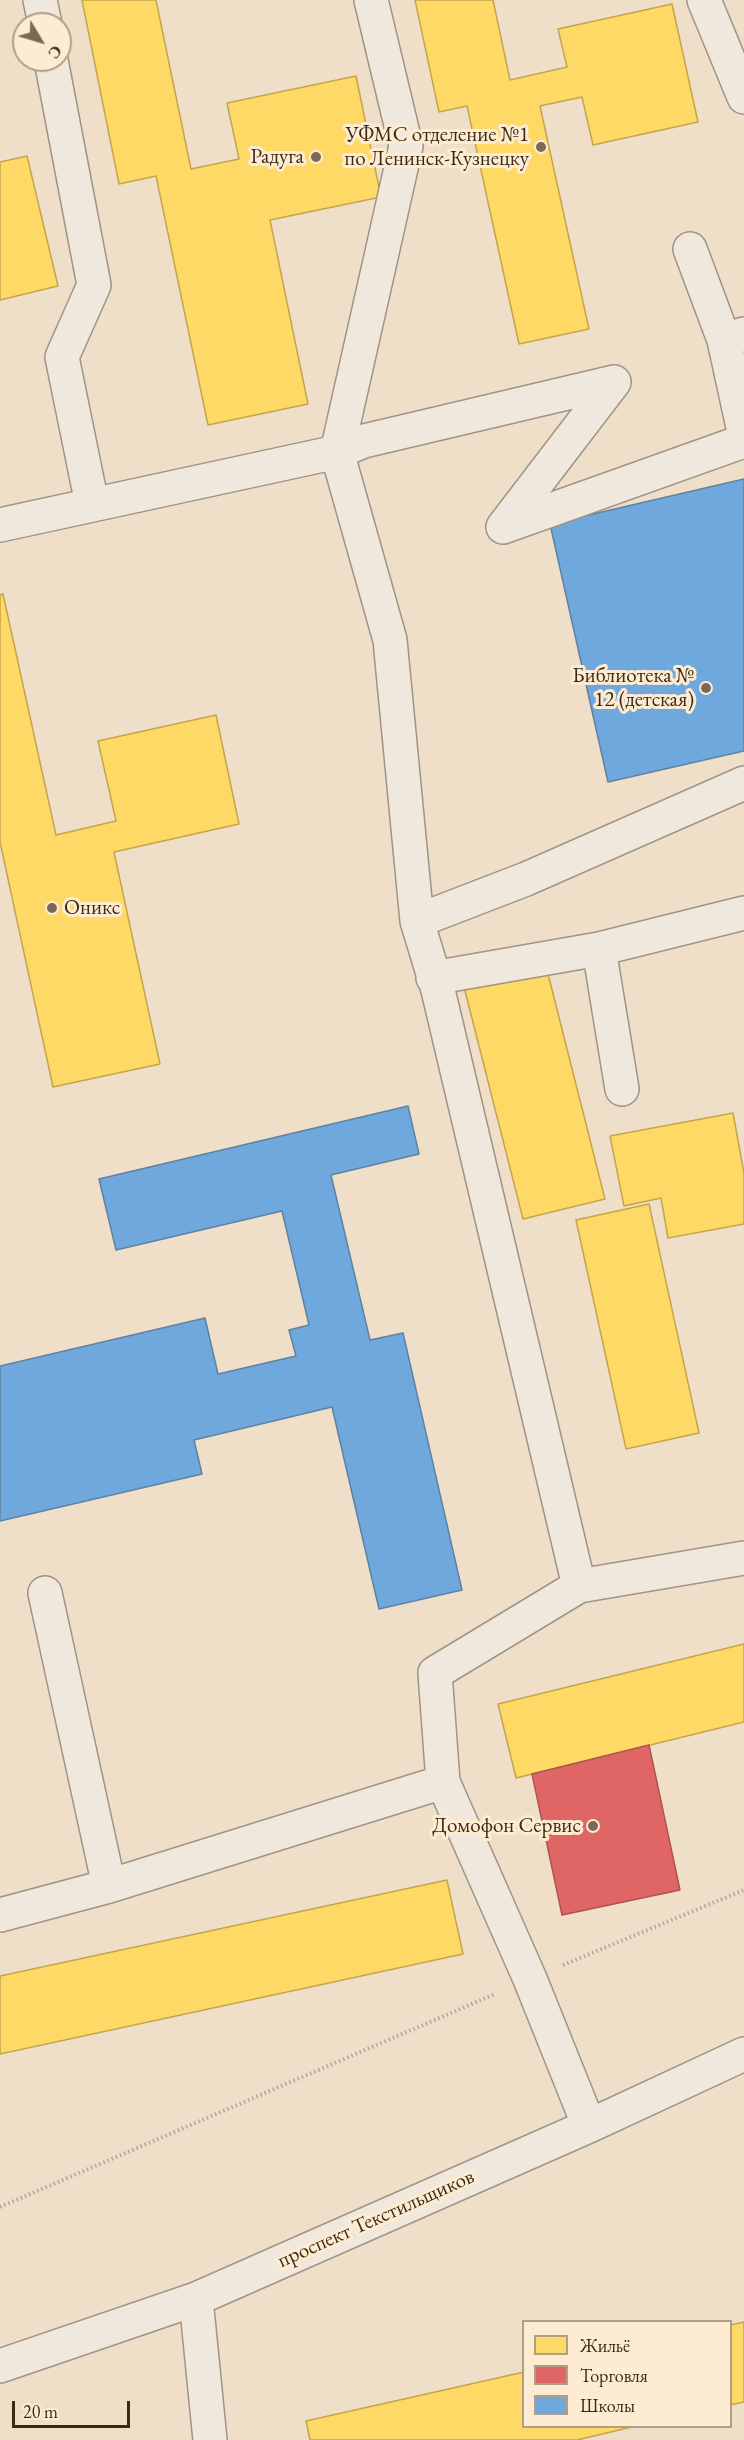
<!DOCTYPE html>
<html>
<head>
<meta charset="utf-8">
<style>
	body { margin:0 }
	#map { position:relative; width:744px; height:2440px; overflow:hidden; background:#efdfc9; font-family:"EB Garamond",serif }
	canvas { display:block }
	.legend { position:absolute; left:522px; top:2320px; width:210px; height:108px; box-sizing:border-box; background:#feecd2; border:2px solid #b09f87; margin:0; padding:8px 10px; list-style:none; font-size:18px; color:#3b2b16 }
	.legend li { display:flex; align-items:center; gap:12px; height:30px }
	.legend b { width:30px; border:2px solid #b09f87 }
	.north { position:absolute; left:12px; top:12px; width:60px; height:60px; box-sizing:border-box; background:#feecd2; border:2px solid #b09f87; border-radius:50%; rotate:128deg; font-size:16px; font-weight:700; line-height:24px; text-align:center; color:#3b2b16 }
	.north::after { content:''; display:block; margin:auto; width:21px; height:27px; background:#7a6a55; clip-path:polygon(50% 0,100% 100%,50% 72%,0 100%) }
	.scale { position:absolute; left:12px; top:2401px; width:118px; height:27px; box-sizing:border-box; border:3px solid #3b2b16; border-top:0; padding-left:8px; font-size:18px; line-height:21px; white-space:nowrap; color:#3b2b16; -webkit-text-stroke:4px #feecd2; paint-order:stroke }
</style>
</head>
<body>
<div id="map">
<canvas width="744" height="2440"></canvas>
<ul class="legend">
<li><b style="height:16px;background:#ffd966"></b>Жильё</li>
<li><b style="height:16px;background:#e06666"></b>Торговля</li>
<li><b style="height:16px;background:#6fa8dc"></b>Школы</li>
</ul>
<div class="north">С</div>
<div class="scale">20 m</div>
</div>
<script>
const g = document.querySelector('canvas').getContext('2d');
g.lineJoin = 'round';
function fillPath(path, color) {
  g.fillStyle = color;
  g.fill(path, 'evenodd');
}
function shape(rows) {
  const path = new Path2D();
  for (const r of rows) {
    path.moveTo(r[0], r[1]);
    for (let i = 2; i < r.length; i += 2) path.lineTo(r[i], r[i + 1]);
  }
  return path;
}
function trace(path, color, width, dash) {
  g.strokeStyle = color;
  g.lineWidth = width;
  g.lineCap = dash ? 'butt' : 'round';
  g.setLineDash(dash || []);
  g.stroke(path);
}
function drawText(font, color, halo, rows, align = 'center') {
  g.font = font + ' "EB Garamond",serif';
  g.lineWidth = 6;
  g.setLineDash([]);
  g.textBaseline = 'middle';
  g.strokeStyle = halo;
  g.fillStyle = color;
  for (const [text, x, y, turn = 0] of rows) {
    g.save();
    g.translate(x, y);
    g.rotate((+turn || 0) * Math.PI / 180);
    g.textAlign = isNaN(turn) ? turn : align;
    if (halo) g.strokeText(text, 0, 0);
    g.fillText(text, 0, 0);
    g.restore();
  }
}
const homes = shape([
	[82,0,156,0,191,169,239,159,227,103,356,76,381,197,270,220,308,404,208,425,156,176,119,184,82,0],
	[415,0,493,0,510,80,567,67,558,29,672,4,698,122,593,145,582,97,540,106,589,329,519,344,467,106,439,112,415,0],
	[27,156,58,286,0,300,0,162,27,156],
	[3,594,56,835,116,821,98,741,216,715,239,824,114,852,160,1064,53,1087,0,842,0,595,3,594],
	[545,962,605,1199,523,1219,463,983,545,962],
	[733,1113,744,1173,744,1224,668,1238,661,1198,624,1206,610,1136,733,1113],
	[649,1204,699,1433,626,1449,576,1220,649,1204],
	[744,1644,744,1722,516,1778,498,1704,744,1644],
	[447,1880,463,1954,0,2054,0,1976,447,1880],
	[744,2322,744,2402,730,2405,730,2325,744,2322],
	[524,2372,524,2426,636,2426,577,2440,310,2440,306,2421,524,2372]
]);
fillPath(homes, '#ffd966');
trace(homes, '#c4a54e', 1.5);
const shops = shape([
	[649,1745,680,1890,562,1915,532,1774,649,1745]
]);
fillPath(shops, '#e06666');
trace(shops, '#ae544e', 1.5);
const schools = shape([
	[744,479,744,751,608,782,550,524,744,479],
	[408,1106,419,1154,331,1175,370,1340,403,1333,462,1590,379,1609,332,1407,194,1440,202,1474,0,1521,0,1366,205,1318,218,1374,296,1356,289,1330,309,1325,282,1211,116,1250,99,1179,408,1106]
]);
fillPath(schools, '#6fa8dc');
trace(schools, '#5f82a1', 1.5);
const minor = shape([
	[40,0,45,24],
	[371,0,406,146,337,452,390,640,417,921,438,990,579,1586],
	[704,0,744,97],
	[51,60,94,285,62,357,92,504],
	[690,249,724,340],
	[744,334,724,340,744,432],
	[614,382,503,527,744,441],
	[0,525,337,452,364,441,614,382],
	[417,921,526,879,744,783],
	[599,949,622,1089],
	[433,978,599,949,744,913],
	[45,1593,109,1886],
	[0,1915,109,1886,443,1782],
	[589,2126,530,1979,443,1782,435,1673,579,1586,744,1558],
	[196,2299,210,2440],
	[0,2366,196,2299,589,2126,744,2054]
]);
trace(minor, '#9f9485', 36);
trace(shape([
	[563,1965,744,1890],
	[0,2207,495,1994]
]), '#aea79c', 4, [1.5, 3]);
trace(minor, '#f0e8dd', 33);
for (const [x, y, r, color] of [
	[541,147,6,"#7a6a55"],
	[316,157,6,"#7a6a55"],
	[706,688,6,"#7a6a55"],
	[52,908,6,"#7a6a55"],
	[593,1826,6,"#7a6a55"]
]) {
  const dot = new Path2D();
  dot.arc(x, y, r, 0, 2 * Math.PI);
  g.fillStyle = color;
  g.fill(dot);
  trace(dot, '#feecd2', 2);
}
drawText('21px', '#3b2b16', '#feecd2', [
	["УФМС отделение №1",529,135],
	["по Ленинск-Кузнецку",529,159],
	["Радуга",304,157],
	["Библиотека №",694,676],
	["12 (детская)",694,700],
	["Оникс",64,908,"left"],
	["Домофон Сервис",581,1826]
], 'right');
drawText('21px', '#3b2b16', '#feecd2', [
	["проспект Текстильщиков",376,2219,-24]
]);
</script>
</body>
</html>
